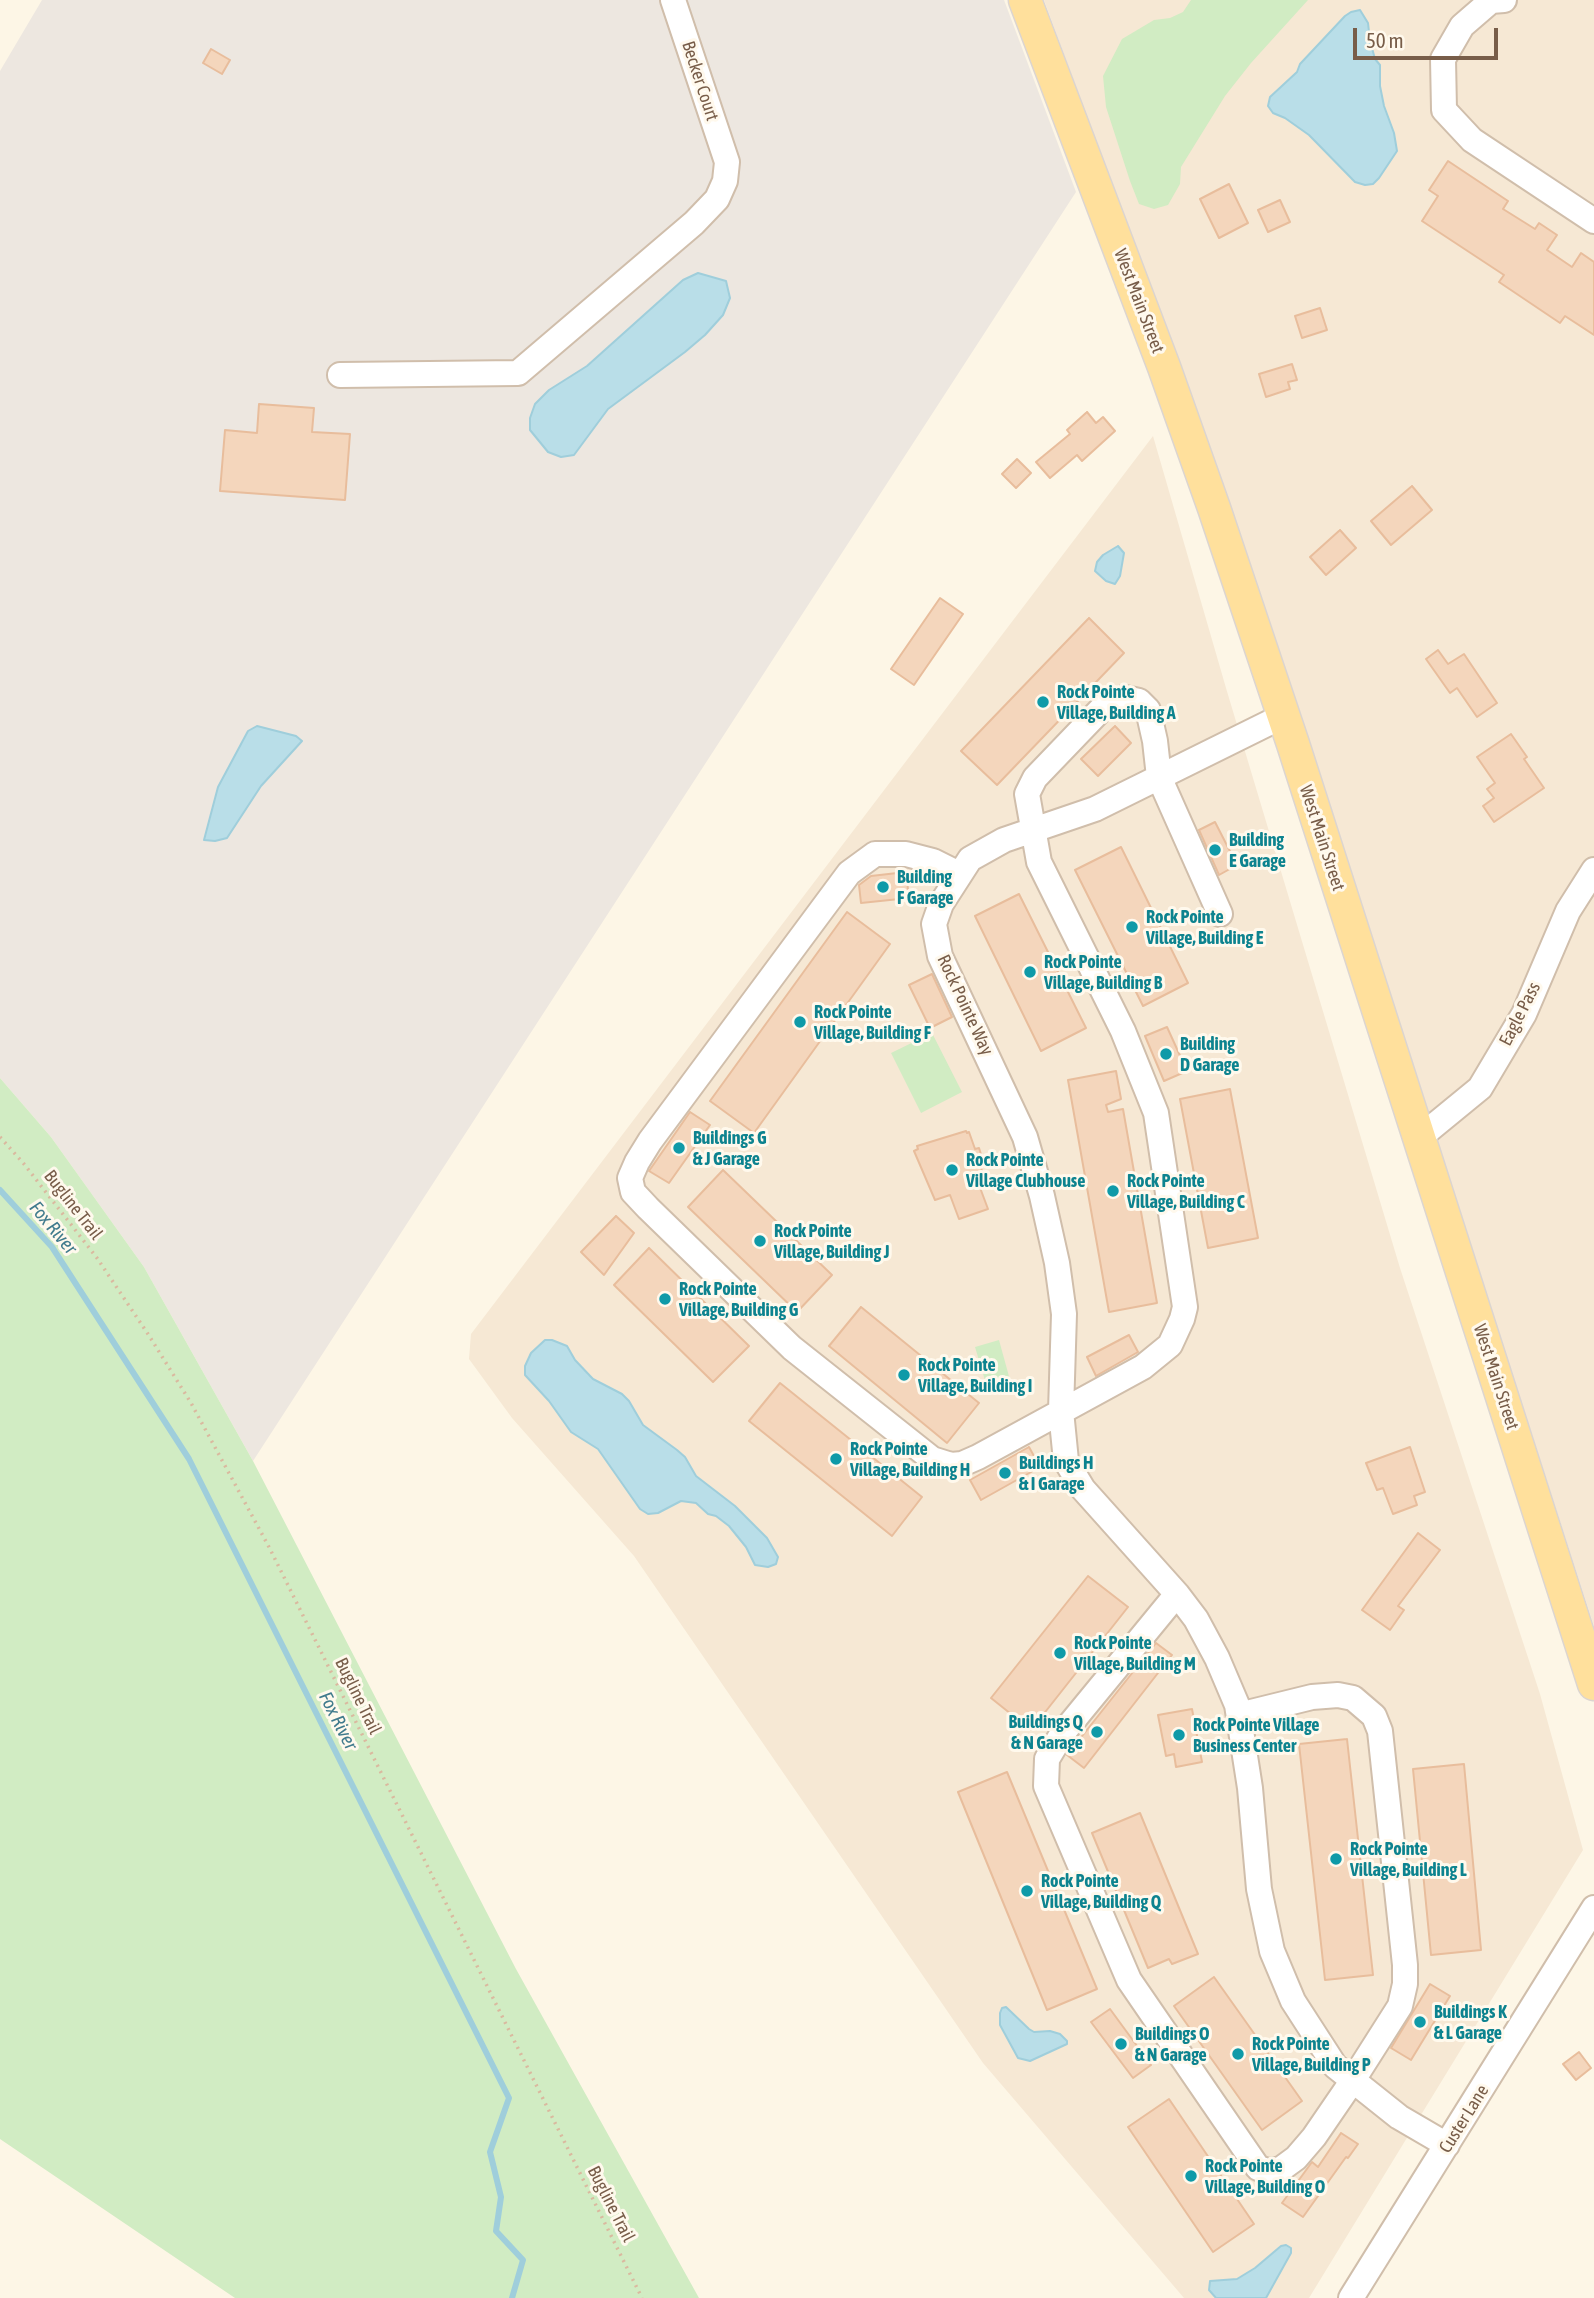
<!DOCTYPE html>
<html>
<head>
<meta charset="utf-8">
<style>
	body { margin:0 }
	#map { position:relative; width:1594px; height:2298px; overflow:hidden; background:#fdf6e6; font-family:"Asap Condensed",sans-serif }
	canvas { display:block }
	.scale { position:absolute; left:1353px; top:28px; width:145px; height:32px; box-sizing:border-box; border:4px solid #785d49; border-top:0; padding-left:9px; font-size:21px; line-height:24px; white-space:nowrap; color:#785d49; -webkit-text-stroke:5px #fff9ed; paint-order:stroke }
</style>
</head>
<body>
<div id="map">
<canvas width="1594" height="2298"></canvas>
<div class="scale">50 m</div>
</div>
<script>
const g = document.querySelector('canvas').getContext('2d');
g.lineJoin = 'round';
function fillPath(path, color) {
  g.fillStyle = color;
  g.fill(path, 'evenodd');
}
function shape(rows) {
  const path = new Path2D();
  for (const r of rows) {
    path.moveTo(r[0], r[1]);
    for (let i = 2; i < r.length; i += 2) path.lineTo(r[i], r[i + 1]);
  }
  return path;
}
function trace(path, color, width, dash) {
  g.strokeStyle = color;
  g.lineWidth = width;
  g.lineCap = dash ? 'butt' : 'round';
  g.setLineDash(dash || []);
  g.stroke(path);
}
function drawText(font, color, halo, rows, align = 'center') {
  g.font = font + ' "Asap Condensed",sans-serif';
  g.lineWidth = 6;
  g.setLineDash([]);
  g.textBaseline = 'middle';
  g.strokeStyle = halo;
  g.fillStyle = color;
  for (const [text, x, y, turn = 0] of rows) {
    g.save();
    g.translate(x, y);
    g.rotate((+turn || 0) * Math.PI / 180);
    g.textAlign = isNaN(turn) ? turn : align;
    if (halo) g.strokeText(text, 0, 0);
    g.fillText(text, 0, 0);
    g.restore();
  }
}
fillPath(shape([
	[1044,0,1594,0,1594,1626,1235,518],
	[1153,436,1226,688,1400,1268,1540,1694,1583,1850,1309,2298,1184,2298,983,2063,634,1556,512,1418,469,1359,471,1334]
]), '#f6e8d4');
fillPath(shape([
	[42,0,1004,0,1076,192,253,1461,144,1267,51,1137,0,1078,0,71]
]), '#ede7e0');
fillPath(shape([
	[1191,0,1308,0,1251,63,1225,96,1181,167,1180,184,1168,205,1154,209,1139,204,1130,181,1106,107,1103,76,1122,39,1154,20,1170,18,1183,12],
	[932,1033,962,1092,921,1113,891,1053],
	[0,1078,51,1137,144,1267,253,1461,516,1969,699,2298,235,2298,0,2139],
	[999,1340,1010,1380,987,1387,975,1347]
]), '#d1ecc3');
const water = shape([
	[1360,10,1368,23,1370,41,1375,59,1380,65,1380,86,1384,106,1394,133,1397,151,1379,178,1373,184,1365,185,1355,182,1309,135,1285,118,1273,113,1268,106,1270,97,1297,72,1300,64,1345,16,1351,12,1360,10],
	[698,273,726,281,730,298,723,315,705,335,685,352,608,409,574,455,561,457,548,452,530,430,530,418,535,404,549,390,587,366,683,280,698,273],
	[1118,546,1124,553,1120,576,1115,584,1106,581,1095,571,1097,562,1103,555,1118,546],
	[257,726,296,736,302,741,261,786,227,838,215,841,204,840,218,787,248,731,257,726],
	[545,1340,552,1340,567,1346,575,1360,593,1379,622,1394,629,1401,643,1425,677,1450,685,1457,696,1476,735,1506,767,1538,778,1557,776,1564,768,1567,755,1565,746,1547,729,1526,716,1516,708,1514,696,1503,681,1501,658,1513,648,1514,640,1509,598,1449,571,1432,549,1401,525,1375,525,1366,531,1353,545,1340],
	[1006,2007,1029,2029,1034,2032,1050,2031,1060,2034,1067,2041,1067,2044,1030,2061,1018,2058,1000,2025,1000,2013,1002,2008,1006,2007],
	[1286,2245,1291,2248,1291,2253,1266,2298,1216,2298,1209,2290,1210,2281,1237,2279,1255,2268,1281,2246,1286,2245]
]);
fillPath(water, '#b9dee8');
trace(water, '#9fcedb', 2);
trace(shape([
	[0,1190,52,1247,189,1459,509,2098,490,2152,501,2197,496,2231,523,2260,512,2298]
]), '#9fcedb', 6);
const building = shape([
	[211,49,230,60,222,74,203,63,211,49],
	[1448,161,1508,201,1503,209,1535,229,1539,223,1557,235,1547,250,1572,267,1581,253,1594,262,1594,335,1565,316,1560,323,1499,282,1504,275,1422,221,1438,196,1429,190,1448,161],
	[1229,184,1248,223,1219,238,1200,199,1229,184],
	[1280,200,1290,222,1268,232,1258,210,1280,200],
	[1320,308,1327,330,1302,338,1295,316,1320,308],
	[1292,364,1297,380,1288,382,1290,389,1266,397,1259,374,1292,364],
	[259,404,314,408,312,432,350,434,345,500,220,491,225,430,257,433,259,404],
	[1087,412,1096,423,1103,417,1115,431,1082,461,1077,455,1050,478,1036,462,1070,434,1067,430,1087,412],
	[1017,459,1031,473,1016,488,1002,474,1017,459],
	[1412,486,1432,510,1391,545,1371,521,1412,486],
	[1340,530,1356,548,1326,575,1310,557,1340,530],
	[940,598,963,614,914,685,891,669,940,598],
	[1089,618,1124,653,997,785,961,751,1089,618],
	[1438,650,1448,664,1464,654,1497,703,1477,717,1457,688,1450,693,1426,659,1438,650],
	[1115,726,1131,743,1098,776,1081,759,1115,726],
	[1511,734,1527,757,1524,759,1544,788,1494,822,1483,806,1494,798,1487,789,1495,783,1477,757,1511,734],
	[1215,822,1237,865,1219,875,1199,830,1215,822],
	[1121,847,1188,983,1143,1006,1075,870,1121,847],
	[906,872,909,898,861,903,859,885,871,876,906,872],
	[1019,894,1086,1028,1041,1051,975,916,1019,894],
	[847,912,890,944,754,1133,710,1101,847,912],
	[932,974,952,1017,930,1028,909,985,932,974],
	[1167,1027,1187,1071,1164,1081,1145,1036,1167,1027],
	[1116,1071,1121,1099,1106,1105,1108,1112,1123,1109,1157,1303,1109,1312,1068,1080,1116,1071],
	[1230,1089,1258,1238,1208,1248,1180,1099,1230,1089],
	[690,1112,710,1125,669,1183,649,1171,690,1112],
	[966,1131,967,1133,969,1132,975,1149,979,1148,984,1164,980,1165,986,1182,979,1185,988,1209,959,1219,950,1195,935,1200,914,1151,918,1149,917,1146,966,1131],
	[723,1170,832,1275,797,1312,688,1207,723,1170],
	[616,1216,634,1233,604,1275,581,1252,616,1216],
	[649,1248,749,1346,713,1382,614,1285,649,1248],
	[861,1307,979,1403,947,1443,829,1346,861,1307],
	[1129,1335,1138,1352,1096,1376,1087,1357,1129,1335],
	[780,1383,922,1497,892,1536,749,1421,780,1383],
	[1029,1447,1040,1467,981,1500,970,1480,1029,1447],
	[1410,1447,1425,1492,1414,1496,1417,1505,1393,1514,1383,1488,1377,1490,1366,1463,1410,1447],
	[1418,1533,1440,1550,1398,1606,1404,1610,1390,1630,1362,1610,1418,1533],
	[1088,1576,1128,1607,1031,1730,991,1698,1088,1576],
	[1156,1643,1172,1655,1084,1768,1067,1755,1156,1643],
	[1192,1709,1202,1762,1176,1767,1174,1754,1166,1756,1158,1715,1192,1709],
	[1347,1739,1373,1975,1325,1980,1299,1744,1347,1739],
	[1464,1764,1481,1950,1431,1955,1413,1769,1464,1764],
	[1007,1772,1097,1989,1047,2010,958,1792,1007,1772],
	[1140,1813,1198,1954,1172,1964,1169,1959,1148,1968,1092,1833,1140,1813],
	[1214,1977,1302,2101,1262,2130,1174,2006,1214,1977],
	[1430,1984,1450,1996,1411,2060,1391,2048,1430,1984],
	[1110,2009,1151,2065,1133,2078,1091,2022,1110,2009],
	[1579,2052,1591,2068,1576,2080,1563,2064,1579,2052],
	[1169,2099,1254,2224,1213,2252,1128,2127,1169,2099],
	[1341,2133,1358,2144,1348,2158,1346,2157,1303,2217,1282,2203,1312,2162,1318,2167,1341,2133]
]);
fillPath(building, '#f4d6bc');
trace(building, '#e8bd9c', 2);
const minor = shape([
	[1504,0,1491,1,1462,26,1443,59,1444,110,1472,140,1594,221],
	[340,375,518,373,694,223,717,199,725,181,727,162,673,0],
	[1283,716,1095,809,1004,840,970,859,941,904,934,924,940,956,1025,1137,1042,1196,1057,1263,1064,1314,1061,1411,1066,1461,1083,1489,1177,1594,1196,1619,1217,1658,1237,1705,1250,1788,1259,1889,1272,1951,1293,2001,1335,2066,1399,2117,1447,2145],
	[959,874,933,861,906,854,875,854,849,873,650,1141,637,1162,630,1178,633,1192,648,1208,792,1348,932,1459,951,1465,962,1464,978,1457,1143,1367,1170,1345,1182,1319,1185,1307,1156,1113,1123,1031,1039,862,1027,794,1035,778,1108,702,1125,698,1139,701,1148,710,1155,741,1159,777,1220,914],
	[1419,1138,1480,1088,1524,1014,1568,911,1594,870],
	[1177,1594,1062,1734,1047,1759,1046,1786,1129,1980,1258,2168,1268,2171,1281,2169,1296,2158,1314,2137,1353,2080,1400,2006,1405,1984,1405,1965,1380,1731,1374,1716,1353,1698,1338,1695,1312,1697,1239,1715],
	[1351,2298,1594,1908]
]);
const major = shape([
	[1025,0,1164,367,1214,508,1293,744,1594,1684]
]);
trace(minor, '#d0beab', 28);
trace(major, '#dcd5d0', 35);
trace(shape([
	[0,1137,24,1164,97,1258,148,1334,191,1403,269,1547,642,2298]
]), '#dab99f', 3.5, [2, 5]);
trace(minor, '#fff', 24);
trace(major, '#ffe09c', 32);
for (const [x, y, r, color] of [
	[1043,702,7,"#0f9aa8"],
	[1215,850,7,"#0f9aa8"],
	[883,887,7,"#0f9aa8"],
	[1132,927,7,"#0f9aa8"],
	[1030,972,7,"#0f9aa8"],
	[800,1022,7,"#0f9aa8"],
	[1166,1054,7,"#0f9aa8"],
	[679,1148,7,"#0f9aa8"],
	[952,1170,7,"#0f9aa8"],
	[1113,1191,7,"#0f9aa8"],
	[760,1241,7,"#0f9aa8"],
	[665,1299,7,"#0f9aa8"],
	[904,1375,7,"#0f9aa8"],
	[836,1459,7,"#0f9aa8"],
	[1005,1473,7,"#0f9aa8"],
	[1060,1653,7,"#0f9aa8"],
	[1097,1732,7,"#0f9aa8"],
	[1179,1735,7,"#0f9aa8"],
	[1336,1859,7,"#0f9aa8"],
	[1027,1891,7,"#0f9aa8"],
	[1420,2022,7,"#0f9aa8"],
	[1121,2044,7,"#0f9aa8"],
	[1238,2054,7,"#0f9aa8"],
	[1191,2176,7,"#0f9aa8"]
]) {
  const dot = new Path2D();
  dot.arc(x, y, r, 0, 2 * Math.PI);
  g.fillStyle = color;
  g.fill(dot);
  trace(dot, '#fff9ed', 2.5);
}
drawText('18px', '#785d49', '#fff9ed', [
	["Becker Court",700,81,72],
	["West Main Street",1139,301,69],
	["West Main Street",1322,838,72],
	["Rock Pointe Way",965,1005,65],
	["Eagle Pass",1520,1014,-63],
	["Bugline Trail",73,1205,52],
	["West Main Street",1496,1377,72],
	["Bugline Trail",358,1696,64],
	["Custer Lane",1464,2119,-58],
	["Bugline Trail",611,2204,63]
]);
drawText('bold 18px', '#0d838f', '#fff9ed', [
	["Rock Pointe",1057,692],
	["Village, Building A",1057,713],
	["Building",1229,840],
	["E Garage",1229,861],
	["Building",897,877],
	["F Garage",897,898],
	["Rock Pointe",1146,917],
	["Village, Building E",1146,938],
	["Rock Pointe",1044,962],
	["Village, Building B",1044,983],
	["Rock Pointe",814,1012],
	["Village, Building F",814,1033],
	["Building",1180,1044],
	["D Garage",1180,1065],
	["Buildings G",693,1138],
	["& J Garage",693,1159],
	["Rock Pointe",966,1160],
	["Village Clubhouse",966,1181],
	["Rock Pointe",1127,1181],
	["Village, Building C",1127,1202],
	["Rock Pointe",774,1231],
	["Village, Building J",774,1252],
	["Rock Pointe",679,1289],
	["Village, Building G",679,1310],
	["Rock Pointe",918,1365],
	["Village, Building I",918,1386],
	["Rock Pointe",850,1449],
	["Village, Building H",850,1470],
	["Buildings H",1019,1463],
	["& I Garage",1019,1484],
	["Rock Pointe",1074,1643],
	["Village, Building M",1074,1664],
	["Buildings Q",1083,1722,"right"],
	["& N Garage",1083,1743,"right"],
	["Rock Pointe Village",1193,1725],
	["Business Center",1193,1746],
	["Rock Pointe",1350,1849],
	["Village, Building L",1350,1870],
	["Rock Pointe",1041,1881],
	["Village, Building Q",1041,1902],
	["Buildings K",1434,2012],
	["& L Garage",1434,2033],
	["Buildings O",1135,2034],
	["& N Garage",1135,2055],
	["Rock Pointe",1252,2044],
	["Village, Building P",1252,2065],
	["Rock Pointe",1205,2166],
	["Village, Building O",1205,2187]
], 'left');
drawText('italic 19px', '#417b8d', '#fff9ed', [
	["Fox River",53,1228,50],
	["Fox River",338,1721,63]
]);
</script>
</body>
</html>
